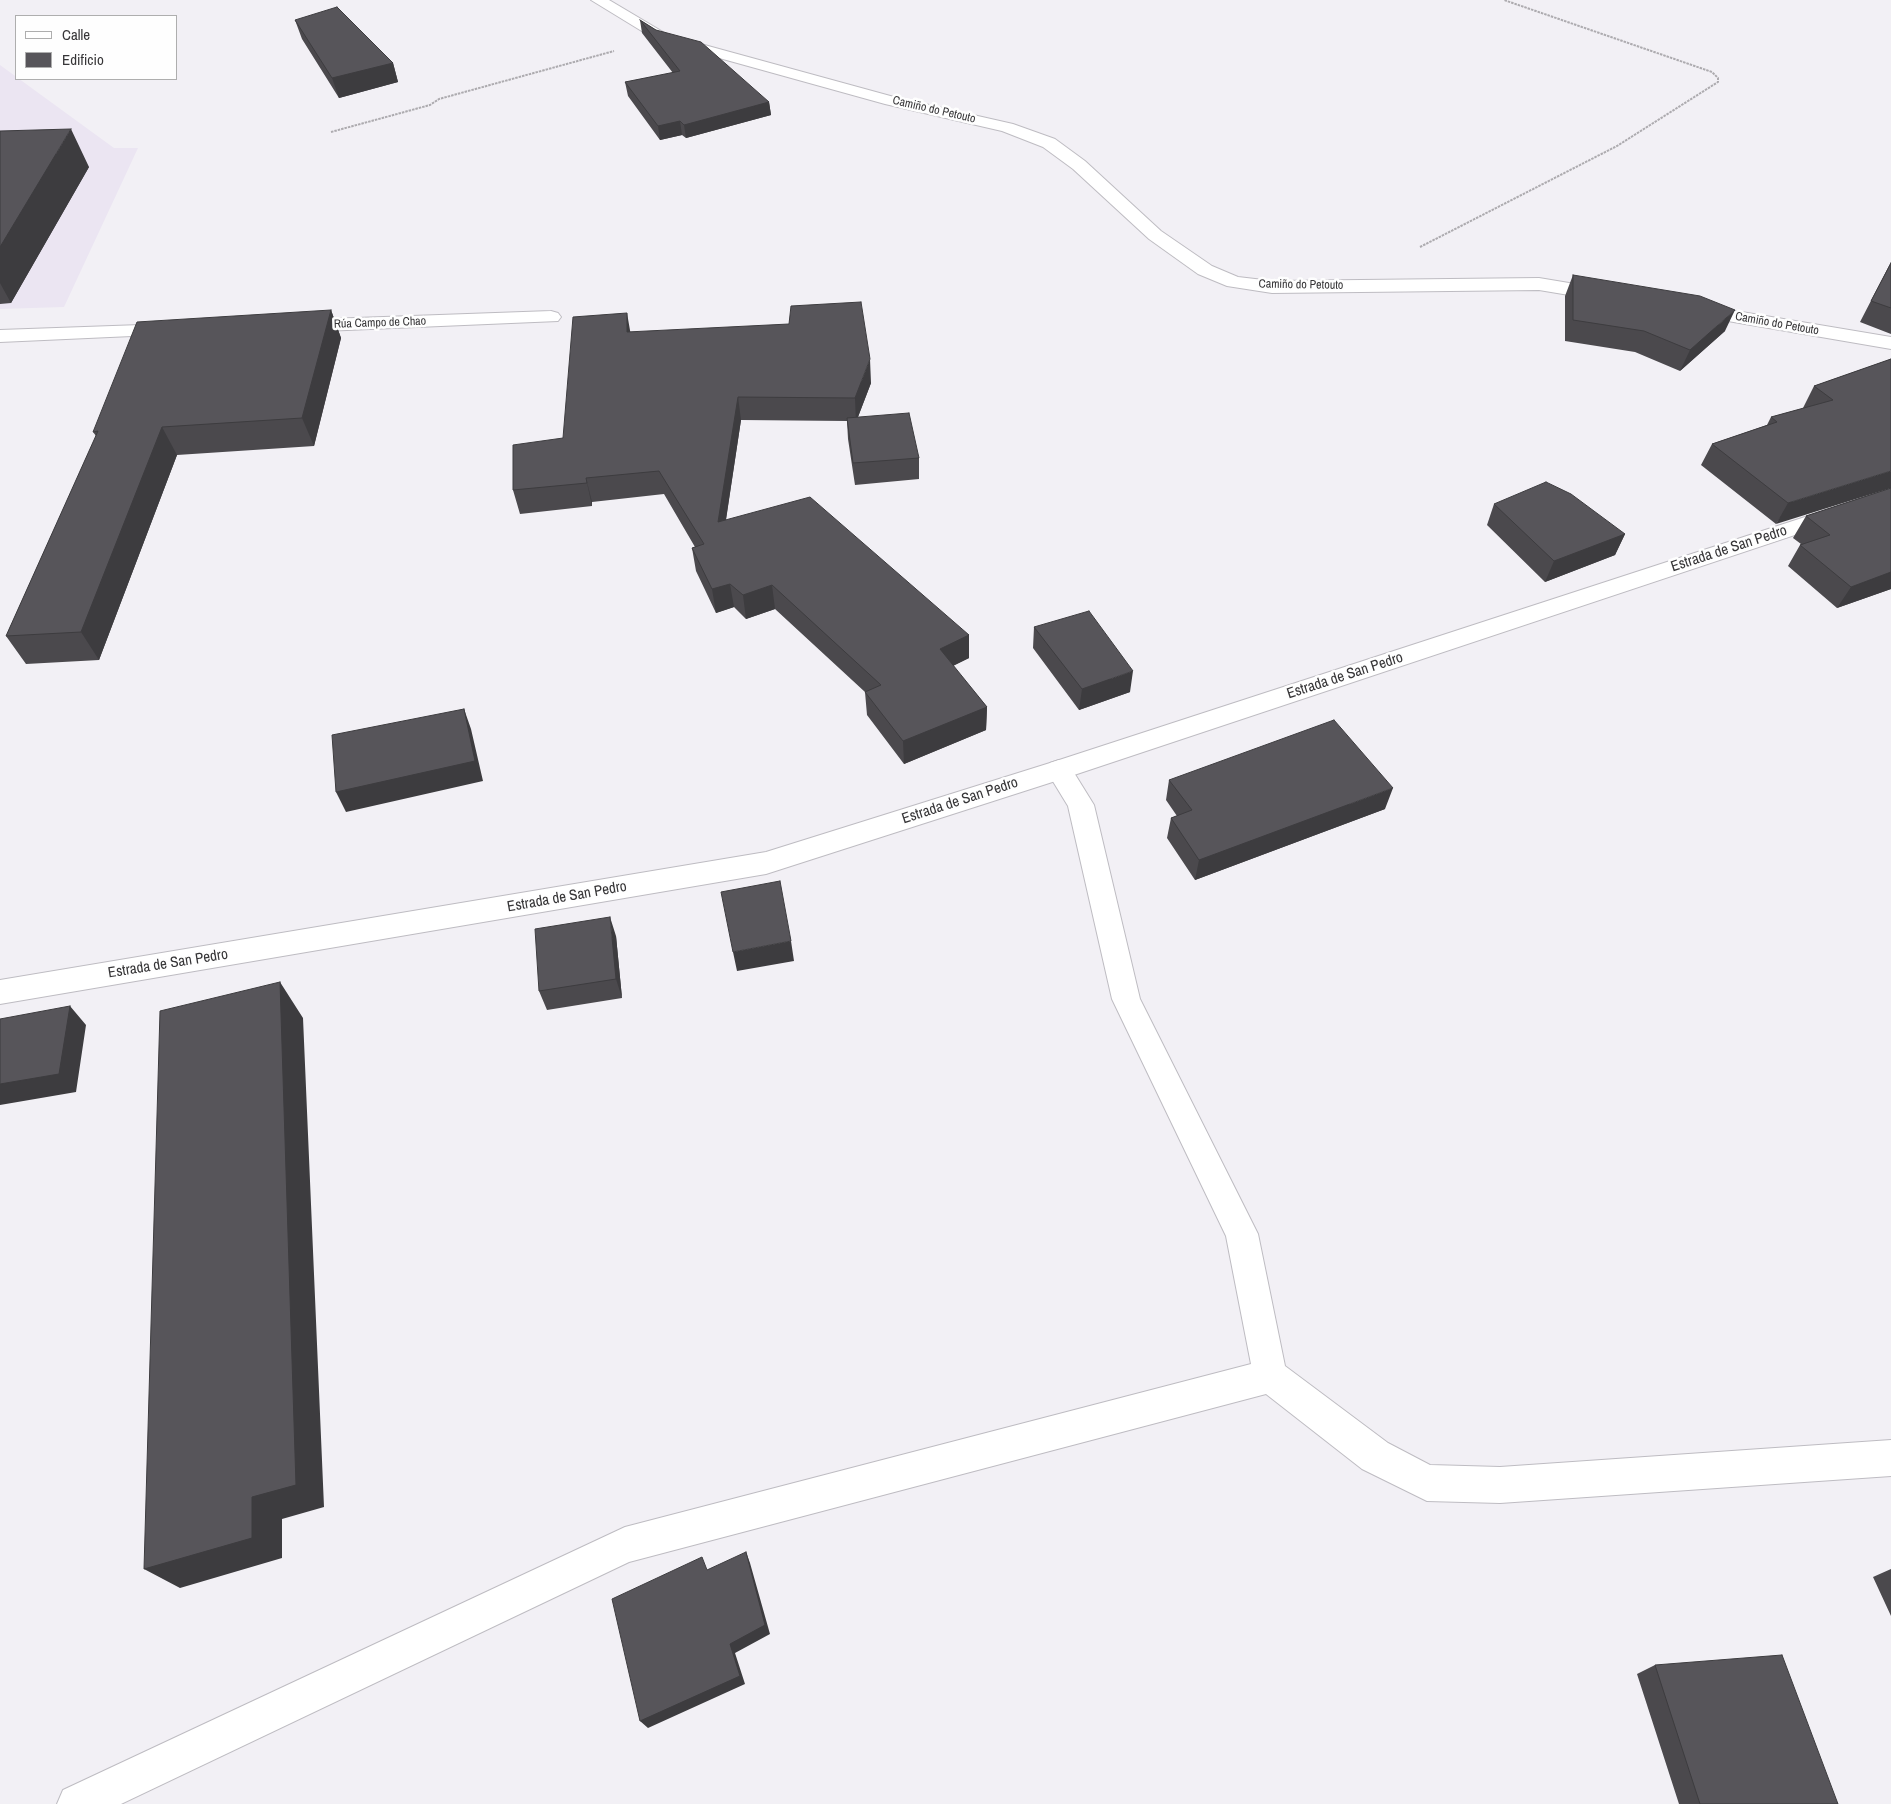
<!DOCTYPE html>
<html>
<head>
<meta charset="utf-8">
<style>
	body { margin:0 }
	#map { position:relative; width:1891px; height:1804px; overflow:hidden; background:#f2f0f5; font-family:"Archivo Narrow",sans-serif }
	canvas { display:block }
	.legend { position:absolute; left:15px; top:15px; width:162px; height:65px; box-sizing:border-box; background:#fefefe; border:1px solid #aeaeae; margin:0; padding:6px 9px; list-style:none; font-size:15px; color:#363537 }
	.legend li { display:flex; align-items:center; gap:10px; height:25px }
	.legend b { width:25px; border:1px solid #aeaeae }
</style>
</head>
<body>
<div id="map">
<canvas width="1891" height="1804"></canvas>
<ul class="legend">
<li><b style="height:6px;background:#fff"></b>Calle</li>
<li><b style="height:14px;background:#57555a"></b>Edificio</li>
</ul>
</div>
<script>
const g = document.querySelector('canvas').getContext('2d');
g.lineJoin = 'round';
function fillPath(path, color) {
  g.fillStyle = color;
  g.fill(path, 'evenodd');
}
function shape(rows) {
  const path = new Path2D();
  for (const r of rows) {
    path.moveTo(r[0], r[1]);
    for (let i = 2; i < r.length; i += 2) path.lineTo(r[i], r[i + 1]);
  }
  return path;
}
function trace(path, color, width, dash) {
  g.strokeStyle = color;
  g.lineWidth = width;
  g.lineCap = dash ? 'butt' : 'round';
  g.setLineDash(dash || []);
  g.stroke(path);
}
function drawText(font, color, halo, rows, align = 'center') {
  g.font = font + ' "Archivo Narrow",sans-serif';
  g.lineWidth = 5;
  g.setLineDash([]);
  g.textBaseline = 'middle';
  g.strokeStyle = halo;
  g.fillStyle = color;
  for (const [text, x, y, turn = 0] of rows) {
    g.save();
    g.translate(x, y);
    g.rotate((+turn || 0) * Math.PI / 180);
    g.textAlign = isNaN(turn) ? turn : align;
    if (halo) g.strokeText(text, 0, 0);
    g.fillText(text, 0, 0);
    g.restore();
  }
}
fillPath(shape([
	[0,65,114,148,138,148,64,307,0,309]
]), '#ebe5f2');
const minor = shape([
	[591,0,609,0,668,35,894,97,1013,124,1055,139,1085,161,1161,231,1212,266,1238,277,1272,281,1539,278,1605,289,1612,291,1614,295,1612,299,1605,301,1539,290,1272,293,1227,286,1198,274,1149,239,1073,169,1043,147,1002,131,885,104,658,41,591,0],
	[1694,304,1891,337,1891,349,1687,314,1684,310,1687,306,1694,304],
	[551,311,558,313,561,317,558,321,300,332,293,330,290,326,293,322,300,320,551,311],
	[169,324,176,326,179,330,176,334,0,342,0,330,169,324],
	[1059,760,1068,763,1094,805,1140,999,1258,1234,1285,1366,1388,1443,1430,1465,1500,1467,1891,1440,1891,1476,1500,1503,1427,1501,1362,1469,1266,1394,629,1562,121,1804,57,1804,63,1790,625,1527,1251,1364,1226,1236,1112,999,1068,806,1046,770,1050,763,1059,760]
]);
const tertiary = shape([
	[1891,489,1891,503,1068,777,766,874,0,1004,0,980,766,852,1050,763,1891,489]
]);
trace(minor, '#bebcc2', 2);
trace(tertiary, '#bebcc2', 2);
trace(shape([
	[331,132,430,105,439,99,614,51],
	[1420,247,1617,146,1718,82,1718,78,1712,72,1504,0]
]), '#adabaf', 2, [2.5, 1]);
fillPath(minor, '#fff');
fillPath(tertiary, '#fff');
fillPath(shape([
	[295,20,393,63,398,82,339,98,302,39],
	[640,20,769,102,771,115,686,138,682,135,660,140,628,96,625,82,673,73,642,33],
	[0,131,89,167,11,303,0,304],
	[1891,262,1891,334,1860,322],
	[1573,275,1725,331,1680,371,1635,352,1565,341,1565,296],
	[331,310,341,338,314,446,177,455,99,660,26,664,6,636,96,436,93,432],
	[630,332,871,383,858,417,919,458,919,479,855,485,848,439,847,421,741,420,726,520,969,635,969,658,953,666,987,707,986,730,904,764,867,715,865,692,775,609,746,619,734,607,716,613,696,571,692,548,695,547,664,494,592,502,592,506,520,514,513,490,563,438],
	[1891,359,1776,524,1701,465,1712,444,1767,425,1771,417,1804,408,1803,408,1814,386],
	[1891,488,1891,589,1837,608,1788,566,1800,545,1801,544,1793,538,1806,516],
	[1494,504,1625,534,1615,555,1545,582,1487,525],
	[1034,627,1130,692,1079,710,1033,648],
	[1169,780,1385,809,1195,880,1167,838,1171,818,1177,816,1166,800],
	[616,936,622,998,547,1010,539,991],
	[1891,1569,1891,1616,1873,1577],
	[1655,1665,1838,1804,1679,1804,1637,1674]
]), '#4b494d');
fillPath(shape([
	[393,63,398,82,339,98,332,78],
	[769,102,771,115,686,138,684,125],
	[680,121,682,135,660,140,658,126],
	[71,129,89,167,11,303,0,283,0,247],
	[331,310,341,338,314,446,302,418],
	[1735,310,1725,331,1680,371,1690,350],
	[627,313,631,336,627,332],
	[870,359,871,383,856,422,855,398],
	[738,397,741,420,722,545,718,522],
	[162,427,177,455,99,660,81,632],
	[1891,471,1891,488,1776,524,1788,503],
	[586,478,592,502,592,506,587,483],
	[1625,534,1615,555,1545,582,1554,561],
	[1891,572,1891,589,1837,608,1851,587],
	[730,584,734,607,716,613,712,589],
	[772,585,775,609,746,619,743,595],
	[969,635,969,658,940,672,940,649],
	[1133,671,1130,692,1079,710,1082,689],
	[987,707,986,730,904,764,903,741],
	[464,709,471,729,483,781,346,812,336,792],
	[1393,788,1385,809,1195,880,1199,860],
	[610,917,616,936,622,998,616,979],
	[791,941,794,961,737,971,733,952],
	[280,982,303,1018,324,1507,282,1519,282,1558,180,1588,144,1569],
	[70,1006,86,1025,76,1092,0,1105,0,1084],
	[746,1552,750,1563,770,1634,735,1653,745,1684,648,1728,640,1721,730,1644]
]), '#3d3c3f');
const building = shape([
	[337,7,393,63,332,78,295,20,337,7],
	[640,20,656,30,701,42,769,102,684,125,680,121,658,126,625,82,680,71,640,20],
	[71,129,0,247,0,131,71,129],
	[1891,263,1891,308,1871,301,1891,263],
	[1573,275,1700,296,1735,310,1690,350,1644,331,1573,320,1573,275],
	[861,302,870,359,855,398,738,397,718,522,810,497,969,635,940,649,987,707,903,741,865,692,881,685,772,585,743,595,730,584,712,589,692,548,704,544,659,471,586,478,587,483,513,490,513,445,563,438,573,317,627,313,627,332,789,324,791,306,861,302],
	[331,310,302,418,162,427,81,632,6,636,98,431,93,432,137,322,331,310],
	[1891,359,1891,471,1788,503,1712,444,1777,422,1771,417,1833,400,1814,386,1891,359],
	[909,413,919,458,853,463,847,418,909,413],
	[1546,482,1571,494,1625,534,1554,561,1494,504,1546,482],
	[1891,488,1891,572,1851,587,1800,545,1830,535,1806,516,1891,488],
	[1089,611,1133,671,1082,689,1034,627,1089,611],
	[464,709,475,761,336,792,332,735,464,709],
	[1334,720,1393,788,1199,860,1171,818,1192,810,1169,780,1334,720],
	[780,881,791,941,733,952,721,892,780,881],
	[610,917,616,979,539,991,535,929,610,917],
	[280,982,296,1485,252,1497,252,1538,144,1569,160,1011,280,982],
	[70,1006,59,1074,0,1084,0,1019,70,1006],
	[746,1552,765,1625,730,1644,740,1676,640,1721,612,1599,702,1557,707,1570,746,1552],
	[1782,1655,1838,1804,1700,1804,1655,1665,1782,1655]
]);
fillPath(building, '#57555a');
trace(building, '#3d3c3f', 1);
drawText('12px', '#363537', '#fefefe', [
	["Camiño do Petouto",934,110,13],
	["Camiño do Petouto",1301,285,1],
	["Rúa Campo de Chao",380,323,-2],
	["Camiño do Petouto",1777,324,10]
]);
drawText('15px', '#363537', '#fefefe', [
	["Estrada de San Pedro",1729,549,-18],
	["Estrada de San Pedro",1345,676,-18],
	["Estrada de San Pedro",960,801,-18],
	["Estrada de San Pedro",567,897,-10],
	["Estrada de San Pedro",168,964,-9]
]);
</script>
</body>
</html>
